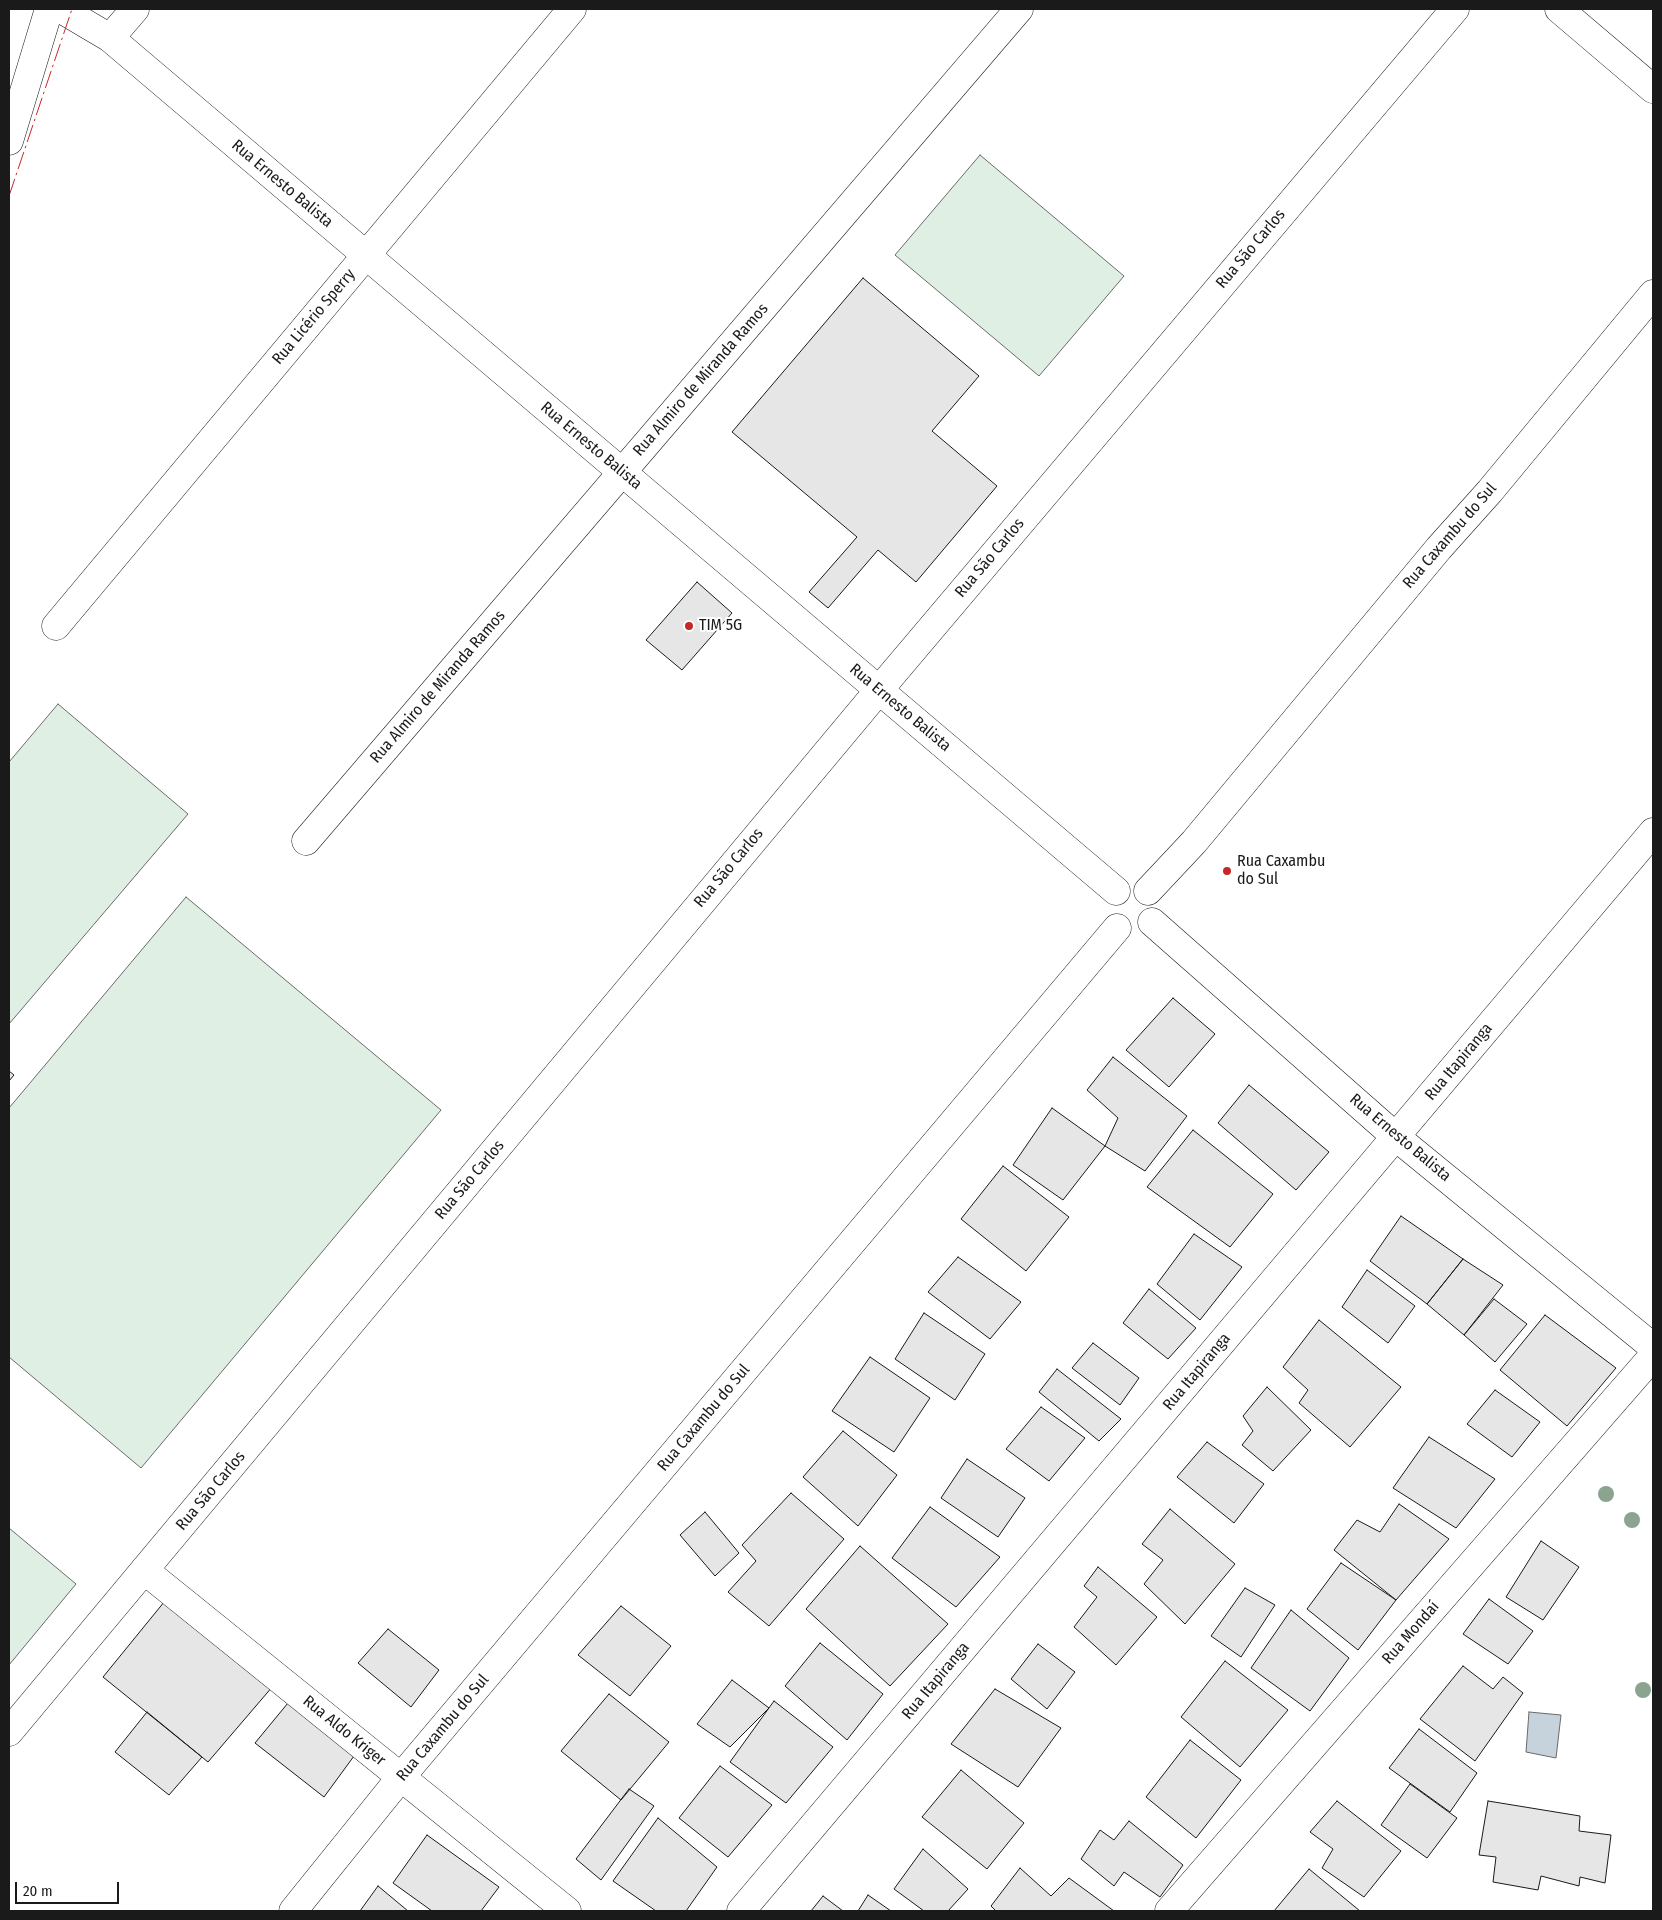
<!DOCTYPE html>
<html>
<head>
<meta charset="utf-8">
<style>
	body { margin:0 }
	#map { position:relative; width:1662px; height:1920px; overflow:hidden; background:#fff; font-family:"Fira Sans Condensed",sans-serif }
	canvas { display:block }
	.frame { position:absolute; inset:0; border:10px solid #1a1a1a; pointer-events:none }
	.scale { position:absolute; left:15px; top:1882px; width:104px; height:22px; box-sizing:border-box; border:2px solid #1a1a1a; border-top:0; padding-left:6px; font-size:15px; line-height:18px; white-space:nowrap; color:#1a1a1a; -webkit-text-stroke:4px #fff; paint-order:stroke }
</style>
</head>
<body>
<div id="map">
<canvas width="1662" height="1920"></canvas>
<div class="frame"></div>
<div class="scale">20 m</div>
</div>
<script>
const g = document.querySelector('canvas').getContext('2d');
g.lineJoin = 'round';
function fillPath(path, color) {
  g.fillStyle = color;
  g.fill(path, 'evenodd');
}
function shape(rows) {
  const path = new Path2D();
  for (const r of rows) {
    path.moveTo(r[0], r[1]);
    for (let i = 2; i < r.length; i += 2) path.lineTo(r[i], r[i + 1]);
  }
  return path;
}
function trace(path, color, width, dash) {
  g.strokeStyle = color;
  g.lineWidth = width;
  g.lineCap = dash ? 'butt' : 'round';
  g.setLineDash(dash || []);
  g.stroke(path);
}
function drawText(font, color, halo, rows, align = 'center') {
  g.font = font + ' "Fira Sans Condensed",sans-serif';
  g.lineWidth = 4;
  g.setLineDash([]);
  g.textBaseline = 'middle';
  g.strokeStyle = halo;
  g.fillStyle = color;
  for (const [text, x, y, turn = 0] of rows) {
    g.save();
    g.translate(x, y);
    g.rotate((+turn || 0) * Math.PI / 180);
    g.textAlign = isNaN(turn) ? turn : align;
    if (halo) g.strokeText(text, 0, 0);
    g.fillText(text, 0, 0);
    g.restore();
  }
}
const green = shape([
	[980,155,1124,276,1039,376,895,255,980,155],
	[58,704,188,814,9,1024,9,762,58,704],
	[186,897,441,1110,141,1468,9,1357,9,1108,186,897],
	[9,1528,76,1584,9,1665,9,1528]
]);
fillPath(green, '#e0efe3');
trace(green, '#6a6a6a', 1);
const water = shape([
	[1529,1712,1561,1715,1556,1758,1526,1752,1529,1712]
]);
fillPath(water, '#c6d2dc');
trace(water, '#6a6a6a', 1);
const building = shape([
	[863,278,979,376,932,431,997,486,916,582,878,550,828,608,809,592,857,537,732,432,863,278],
	[697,582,732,613,682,670,646,640,697,582],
	[1173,998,1215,1034,1169,1087,1126,1050,1173,998],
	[1113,1057,1187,1116,1145,1171,1105,1146,1118,1118,1087,1090,1113,1057],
	[9,1071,14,1075,9,1081,9,1071],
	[1249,1085,1329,1152,1296,1190,1218,1123,1249,1085],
	[1052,1108,1105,1146,1063,1200,1013,1165,1052,1108],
	[1193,1130,1273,1194,1230,1247,1147,1187,1193,1130],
	[1003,1166,1069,1217,1026,1271,961,1219,1003,1166],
	[1401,1216,1463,1259,1427,1304,1370,1261,1401,1216],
	[1194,1234,1242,1267,1200,1320,1157,1284,1194,1234],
	[958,1257,1021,1302,990,1339,928,1292,958,1257],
	[1463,1259,1503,1285,1464,1335,1427,1304,1463,1259],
	[1367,1270,1415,1306,1388,1343,1342,1307,1367,1270],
	[1149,1289,1196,1328,1168,1359,1123,1323,1149,1289],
	[1494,1299,1527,1324,1495,1362,1464,1335,1494,1299],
	[924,1313,985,1354,955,1400,895,1359,924,1313],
	[1545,1315,1616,1368,1567,1426,1500,1370,1545,1315],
	[1319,1320,1401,1387,1350,1447,1299,1403,1308,1390,1283,1367,1319,1320],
	[1093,1343,1139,1378,1120,1405,1072,1368,1093,1343],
	[870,1357,930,1398,894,1452,832,1411,870,1357],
	[1057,1369,1121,1419,1099,1441,1039,1392,1057,1369],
	[1267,1387,1311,1430,1273,1471,1242,1445,1253,1431,1243,1416,1267,1387],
	[1495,1390,1540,1422,1512,1457,1467,1424,1495,1390],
	[1041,1407,1085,1438,1049,1481,1006,1449,1041,1407],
	[843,1431,897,1475,858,1526,803,1477,843,1431],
	[1429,1437,1495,1479,1456,1528,1393,1488,1429,1437],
	[1207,1442,1264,1484,1234,1523,1177,1477,1207,1442],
	[967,1459,1025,1498,998,1537,941,1498,967,1459],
	[791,1493,844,1539,769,1626,728,1592,756,1561,742,1545,791,1493],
	[1399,1504,1449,1539,1396,1600,1334,1550,1357,1520,1380,1532,1399,1504],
	[930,1507,1000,1557,956,1607,892,1558,930,1507],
	[1170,1509,1235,1564,1185,1624,1144,1584,1163,1560,1142,1544,1170,1509],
	[705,1512,739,1553,715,1576,680,1535,705,1512],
	[1541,1541,1579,1567,1543,1620,1506,1597,1541,1541],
	[860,1546,948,1624,890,1686,806,1609,860,1546],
	[1341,1563,1396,1600,1358,1650,1307,1609,1341,1563],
	[1098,1567,1157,1617,1116,1665,1074,1627,1097,1597,1084,1586,1098,1567],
	[1245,1588,1275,1605,1241,1657,1211,1636,1245,1588],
	[169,1596,273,1686,208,1762,103,1677,169,1596],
	[1489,1599,1533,1631,1508,1664,1463,1634,1489,1599],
	[621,1606,671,1646,630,1696,578,1655,621,1606],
	[1291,1610,1349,1658,1310,1711,1251,1668,1291,1610],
	[388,1629,439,1670,411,1707,358,1663,388,1629],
	[820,1643,883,1694,847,1740,785,1686,820,1643],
	[1038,1644,1075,1672,1047,1709,1011,1679,1038,1644],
	[1225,1661,1288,1710,1240,1767,1181,1717,1225,1661],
	[1463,1666,1493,1689,1503,1677,1523,1693,1475,1761,1420,1719,1463,1666],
	[732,1680,769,1708,730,1747,697,1724,732,1680],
	[995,1689,1061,1728,1018,1787,951,1744,995,1689],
	[609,1694,669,1742,621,1800,561,1751,609,1694],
	[774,1701,833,1747,786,1803,730,1762,774,1701],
	[288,1703,354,1756,324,1797,255,1743,288,1703],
	[147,1712,202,1757,169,1795,115,1752,147,1712],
	[1419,1729,1477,1773,1450,1812,1389,1768,1419,1729],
	[1190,1740,1241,1780,1196,1838,1146,1797,1190,1740],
	[720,1766,772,1805,728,1857,679,1818,720,1766],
	[961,1770,1024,1823,987,1869,922,1817,961,1770],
	[1410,1784,1457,1818,1427,1858,1381,1825,1410,1784],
	[629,1789,654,1806,601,1880,576,1859,629,1789],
	[1337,1801,1401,1851,1364,1897,1322,1868,1333,1849,1310,1832,1337,1801],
	[1488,1801,1580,1816,1579,1831,1611,1835,1605,1883,1580,1877,1579,1886,1541,1876,1538,1890,1493,1882,1496,1857,1479,1855,1488,1801],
	[658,1818,717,1867,686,1911,656,1911,613,1881,658,1818],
	[1129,1821,1183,1865,1160,1897,1124,1872,1114,1886,1081,1859,1100,1830,1114,1840,1129,1821],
	[427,1835,499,1887,481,1911,432,1911,393,1883,427,1835],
	[923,1849,968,1889,948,1911,924,1911,894,1889,923,1849],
	[1020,1868,1051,1896,1069,1878,1114,1911,996,1911,991,1906,1020,1868],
	[1309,1869,1360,1911,1274,1911,1309,1869],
	[378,1886,408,1911,360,1911,378,1886],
	[868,1895,891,1911,858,1911,868,1895],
	[823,1896,843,1911,811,1911,823,1896]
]);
fillPath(building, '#e6e6e6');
trace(building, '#1a1a1a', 1);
const minor = shape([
	[61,9,110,38,1116,891],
	[1559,9,1653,89],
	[110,38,135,9],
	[56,626,572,9],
	[306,841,1019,9],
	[1148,891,1194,842,1439,548,1490,491,1653,294],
	[1152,922,1396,1137,1653,1347],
	[144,1570,567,1911],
	[9,1732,879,690,1455,9],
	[293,1911,401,1777,1117,928],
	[741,1911,1653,832],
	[1169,1911,1653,1356]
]);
const trunk = shape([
	[9,141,49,9]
]);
trace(minor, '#1a1a1a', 29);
trace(trunk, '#1a1a1a', 29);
trace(minor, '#fff', 28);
trace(trunk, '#fff', 28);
trace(shape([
	[9,196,72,9]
]), '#c62828', 1, [18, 4, 2.5, 4]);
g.fillStyle = '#8aa48f';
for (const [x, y] of [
	[1606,1494],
	[1632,1520],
	[1643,1690]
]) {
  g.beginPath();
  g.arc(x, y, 8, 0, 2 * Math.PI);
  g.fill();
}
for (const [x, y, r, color] of [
	[689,626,5,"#c62828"],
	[1227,871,5,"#c62828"]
]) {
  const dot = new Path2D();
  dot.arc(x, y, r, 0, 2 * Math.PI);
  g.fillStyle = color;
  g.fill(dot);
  trace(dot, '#fff', 2);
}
drawText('16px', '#1a1a1a', '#fff', [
	["Rua Ernesto Balista",282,184,40],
	["Rua São Carlos",1251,249,-50],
	["Rua Licério Sperry",314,317,-50],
	["Rua Almiro de Miranda Ramos",701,380,-49],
	["Rua Ernesto Balista",591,446,40],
	["Rua Caxambu do Sul",1450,536,-49],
	["Rua São Carlos",990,558,-50],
	["Rua Almiro de Miranda Ramos",438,687,-49],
	["Rua Ernesto Balista",900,708,40],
	["Rua São Carlos",729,868,-50],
	["Rua Itapiranga",1459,1062,-50],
	["Rua Ernesto Balista",1400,1138,40],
	["Rua São Carlos",470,1180,-50],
	["Rua Itapiranga",1197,1372,-50],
	["Rua Caxambu do Sul",704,1418,-50],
	["Rua São Carlos",211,1491,-50],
	["Rua Mondaí",1411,1633,-49],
	["Rua Itapiranga",936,1681,-50],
	["Rua Caxambu do Sul",443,1728,-50],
	["Rua Aldo Kriger",344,1731,39]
]);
drawText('16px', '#1a1a1a', '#fff', [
	["TIM 5G",699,626],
	["Rua Caxambu",1237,862],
	["do Sul",1237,880]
], 'left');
</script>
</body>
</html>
